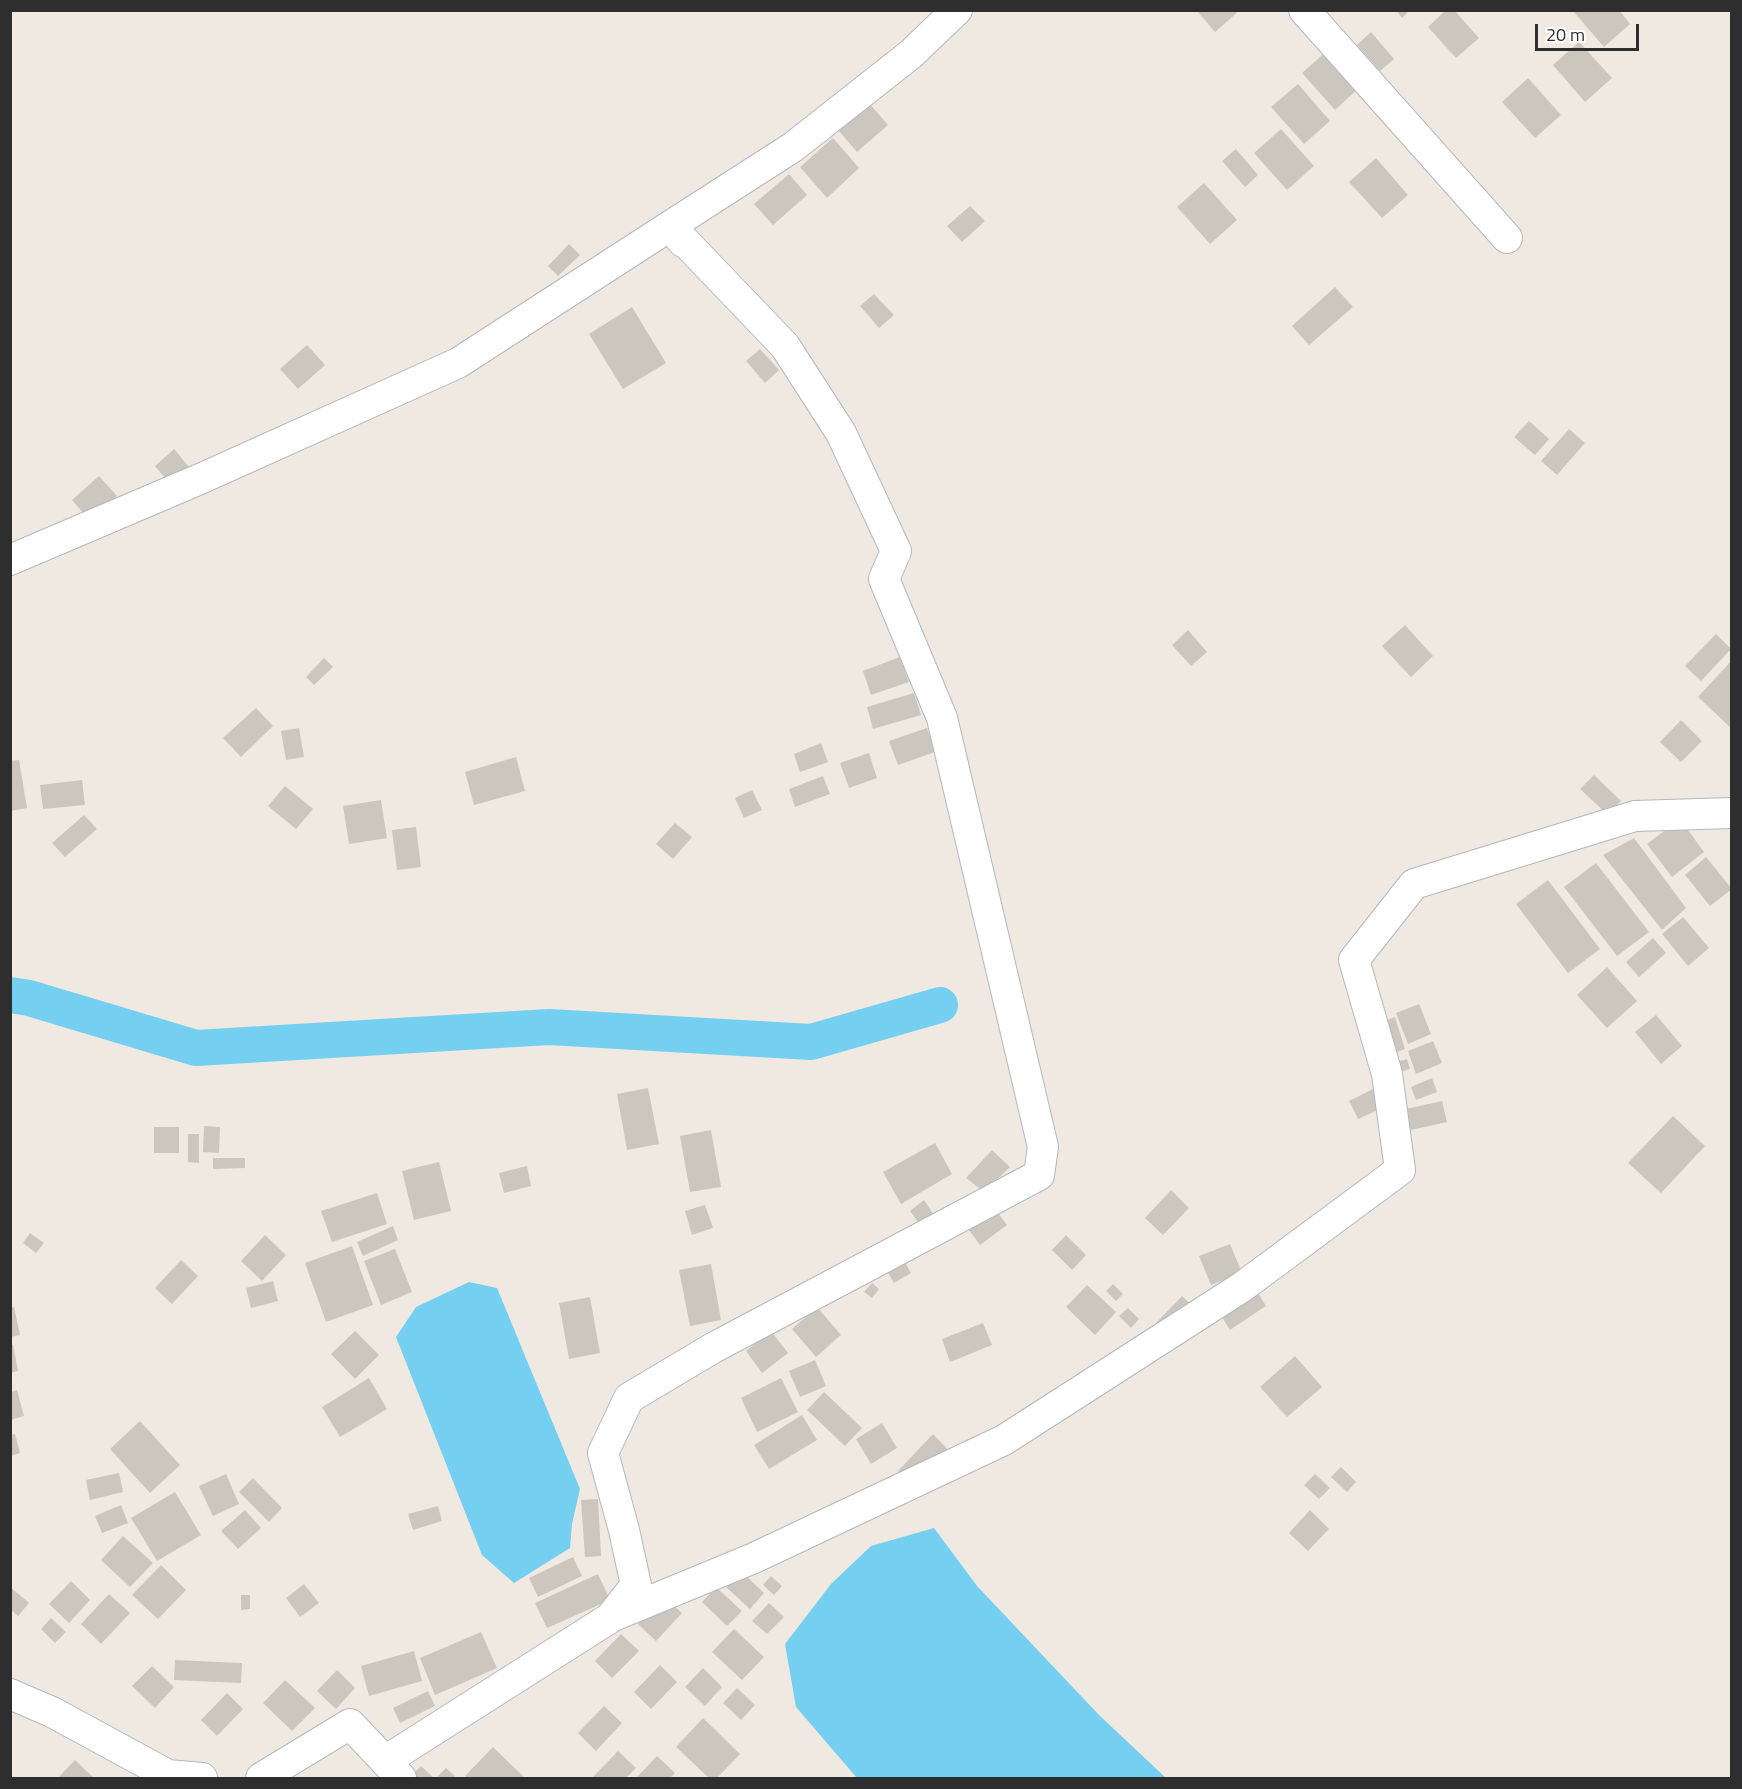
<!DOCTYPE html>
<html>
<head>
<meta charset="utf-8">
<style>
	body { margin:0 }
	#map { position:relative; width:1742px; height:1789px; overflow:hidden; background:#efe9e1; font-family:"Titillium Web",sans-serif }
	canvas { display:block }
	.frame { position:absolute; inset:0; border:12px solid #2e2e2e; pointer-events:none }
	.scale { position:absolute; left:1535px; top:24px; width:104px; height:27px; box-sizing:border-box; border:3px solid #2e2e2e; border-top:0; padding-left:8px; font-size:18px; line-height:21px; white-space:nowrap; color:#2e2e2e; -webkit-text-stroke:4px #fff; paint-order:stroke }
</style>
</head>
<body>
<div id="map">
<canvas width="1742" height="1789"></canvas>
<div class="frame"></div>
<div class="scale">20 m</div>
</div>
<script>
const g = document.querySelector('canvas').getContext('2d');
g.lineJoin = 'round';
function fillPath(path, color) {
  g.fillStyle = color;
  g.fill(path, 'evenodd');
}
function shape(rows) {
  const path = new Path2D();
  for (const r of rows) {
    path.moveTo(r[0], r[1]);
    for (let i = 2; i < r.length; i += 2) path.lineTo(r[i], r[i + 1]);
  }
  return path;
}
function trace(path, color, width, dash) {
  g.strokeStyle = color;
  g.lineWidth = width;
  g.lineCap = dash ? 'butt' : 'round';
  g.setLineDash(dash || []);
  g.stroke(path);
}
fillPath(shape([
	[469,1282,497,1288,580,1489,572,1524,570,1548,514,1583,482,1555,396,1337,416,1307],
	[934,1528,977,1586,1099,1715,1166,1778,857,1778,796,1707,785,1644,831,1584,871,1546]
]), '#75cff0');
trace(shape([
	[10,995,29,998,196,1048,549,1027,811,1042,940,1005]
]), '#75cff0', 36);
fillPath(shape([
	[1196,10,1240,10,1215,32],
	[1396,10,1410,10,1402,18],
	[1446,10,1454,10,1479,38,1456,58,1428,27],
	[1572,10,1619,10,1630,24,1604,47],
	[1371,32,1394,59,1380,71,1357,45],
	[1579,42,1612,78,1585,102,1553,65],
	[1329,49,1361,86,1335,110,1302,73],
	[1528,78,1561,115,1535,138,1502,102],
	[1298,84,1330,121,1304,144,1271,107],
	[869,103,888,125,857,152,838,130],
	[1281,129,1314,166,1287,190,1254,153],
	[833,138,859,168,827,198,800,167],
	[1236,149,1258,175,1245,187,1222,161],
	[1376,158,1408,195,1382,218,1349,182],
	[789,174,807,195,773,225,754,204],
	[1204,183,1237,220,1210,244,1177,207],
	[970,206,985,221,962,242,947,226],
	[569,244,580,255,558,276,548,266],
	[1335,287,1353,307,1309,345,1292,326],
	[874,294,894,315,879,328,860,306],
	[632,307,666,363,623,389,589,334],
	[307,345,325,365,298,389,280,369],
	[760,349,779,370,765,383,746,361],
	[1529,421,1549,439,1535,455,1514,437],
	[1569,429,1585,443,1557,475,1541,461],
	[174,449,189,467,170,484,155,466],
	[99,476,117,496,89,520,72,500],
	[1405,625,1433,656,1411,677,1382,646],
	[1188,630,1207,652,1191,666,1172,645],
	[1716,634,1731,649,1701,681,1685,666],
	[900,657,909,682,871,695,863,671],
	[324,658,333,667,314,685,306,677],
	[1732,660,1732,729,1698,697],
	[914,693,921,715,873,729,867,707],
	[256,708,273,726,241,757,223,738],
	[1681,720,1702,741,1681,762,1660,742],
	[299,728,304,757,286,760,281,731],
	[927,728,935,752,898,765,889,741],
	[821,743,828,762,800,772,794,754],
	[869,753,877,778,849,788,840,763],
	[516,757,525,791,474,805,465,772],
	[19,760,27,808,10,811,10,761],
	[1594,775,1621,801,1608,815,1580,789],
	[823,776,830,794,795,807,789,789],
	[82,780,85,805,43,809,40,785],
	[285,786,313,809,296,829,268,806],
	[752,790,762,810,744,818,735,798],
	[381,800,387,838,349,844,343,806],
	[84,815,97,829,65,857,52,843],
	[1680,819,1704,852,1672,877,1647,844],
	[675,823,692,837,673,859,656,844],
	[416,827,421,867,397,870,392,830],
	[1634,838,1686,908,1662,930,1603,855],
	[1706,857,1732,889,1710,906,1685,875],
	[1596,863,1649,932,1617,956,1564,887],
	[1548,880,1600,949,1568,973,1516,904],
	[1683,917,1709,948,1688,966,1662,934],
	[1653,938,1666,953,1639,977,1626,962],
	[1607,967,1637,1001,1607,1028,1577,995],
	[1419,1004,1431,1034,1408,1044,1396,1013],
	[1656,1015,1682,1046,1661,1064,1635,1032],
	[1395,1017,1405,1049,1386,1056,1375,1024],
	[1433,1041,1442,1063,1416,1074,1408,1051],
	[1407,1059,1410,1069,1393,1074,1390,1064],
	[1432,1078,1437,1092,1416,1100,1411,1087],
	[648,1088,659,1144,627,1150,617,1094],
	[1375,1088,1384,1107,1358,1119,1349,1101],
	[1442,1101,1447,1122,1406,1131,1402,1110],
	[1673,1116,1705,1146,1661,1193,1628,1163],
	[204,1126,220,1127,219,1153,203,1152],
	[154,1127,179,1127,179,1153,154,1153],
	[711,1130,721,1187,690,1192,680,1136],
	[188,1134,199,1134,199,1163,188,1162],
	[935,1143,952,1174,901,1204,883,1172],
	[992,1150,1010,1167,984,1192,966,1178],
	[213,1158,245,1158,245,1168,213,1169],
	[439,1162,451,1211,414,1220,402,1171],
	[527,1166,531,1186,504,1193,499,1173],
	[1171,1190,1189,1208,1163,1235,1145,1218],
	[377,1193,387,1224,332,1242,321,1211],
	[924,1200,938,1221,924,1230,910,1211],
	[705,1205,713,1228,692,1235,685,1211],
	[993,1206,1007,1225,980,1245,966,1226],
	[393,1226,398,1240,363,1256,357,1242],
	[30,1233,44,1243,36,1253,23,1243],
	[265,1235,286,1255,262,1281,241,1261],
	[1066,1235,1086,1255,1072,1270,1052,1250],
	[1230,1244,1242,1273,1211,1285,1199,1256],
	[352,1246,373,1305,326,1322,305,1263],
	[395,1249,412,1292,381,1305,364,1261],
	[181,1260,198,1276,172,1304,155,1288],
	[904,1261,911,1273,894,1283,887,1271],
	[711,1264,721,1320,690,1326,679,1270],
	[273,1281,278,1301,251,1308,246,1288],
	[872,1283,879,1289,872,1298,864,1292],
	[1252,1283,1266,1306,1230,1330,1215,1306],
	[1113,1284,1123,1294,1116,1301,1106,1291],
	[1087,1285,1116,1312,1095,1335,1066,1307],
	[1182,1296,1200,1313,1174,1340,1156,1323],
	[590,1297,600,1353,569,1359,559,1303],
	[14,1307,20,1335,10,1337,10,1308],
	[817,1307,841,1335,816,1357,792,1329],
	[1128,1308,1139,1319,1131,1328,1119,1316],
	[983,1323,992,1345,950,1362,942,1339],
	[355,1331,379,1355,355,1379,331,1354],
	[771,1331,788,1353,762,1373,746,1351],
	[10,1345,13,1345,18,1371,10,1373],
	[1295,1356,1322,1387,1287,1417,1260,1387],
	[815,1360,826,1386,800,1397,789,1371],
	[369,1378,387,1409,340,1437,322,1407],
	[781,1378,798,1412,757,1432,741,1398],
	[17,1390,24,1416,10,1420,10,1392],
	[824,1392,862,1428,845,1446,807,1410],
	[802,1415,817,1440,769,1469,754,1445],
	[140,1421,180,1465,150,1493,110,1449],
	[882,1423,897,1448,871,1464,856,1439],
	[15,1434,20,1453,10,1456,10,1435],
	[933,1434,954,1456,919,1492,898,1471],
	[1341,1467,1356,1482,1347,1492,1331,1477],
	[119,1473,123,1492,90,1500,86,1480],
	[226,1474,239,1504,213,1516,199,1486],
	[1315,1474,1330,1488,1319,1499,1304,1485],
	[253,1478,282,1508,269,1522,239,1492],
	[175,1492,201,1535,157,1561,131,1518],
	[598,1499,601,1556,585,1557,581,1500],
	[121,1505,128,1523,102,1533,95,1516],
	[438,1506,442,1521,413,1530,408,1514],
	[245,1510,261,1528,238,1549,221,1531],
	[1310,1510,1329,1529,1308,1551,1289,1533],
	[123,1536,153,1563,130,1587,101,1560],
	[573,1557,582,1576,538,1597,529,1578],
	[161,1565,186,1590,158,1619,132,1595],
	[741,1571,764,1593,750,1609,726,1587],
	[598,1574,610,1600,547,1628,535,1603],
	[771,1576,782,1586,774,1595,763,1585],
	[71,1581,90,1600,69,1623,49,1604],
	[304,1584,319,1603,300,1617,286,1598],
	[10,1587,29,1603,18,1616,10,1609],
	[716,1587,742,1611,727,1626,702,1602],
	[109,1594,130,1613,101,1644,81,1624],
	[241,1595,250,1595,250,1609,241,1610],
	[664,1597,682,1613,656,1641,638,1624],
	[769,1603,784,1617,767,1634,752,1621],
	[51,1618,66,1632,55,1643,41,1629],
	[734,1629,764,1657,742,1680,712,1652],
	[481,1632,497,1668,435,1695,420,1658],
	[621,1634,639,1651,612,1678,595,1661],
	[414,1651,422,1681,369,1696,361,1666],
	[175,1660,242,1663,241,1683,174,1680],
	[660,1665,677,1682,651,1709,634,1692],
	[152,1666,174,1687,155,1708,132,1686],
	[703,1668,722,1687,705,1706,685,1687],
	[337,1670,355,1688,336,1709,317,1691],
	[285,1680,315,1708,292,1731,263,1703],
	[737,1688,755,1705,741,1720,723,1703],
	[428,1691,435,1706,400,1723,393,1708],
	[227,1693,243,1709,217,1736,201,1720],
	[604,1706,622,1723,596,1751,578,1733],
	[703,1718,740,1754,717,1778,709,1778,676,1747],
	[493,1747,525,1778,468,1778,465,1776],
	[618,1751,636,1768,626,1778,592,1778],
	[657,1756,675,1773,670,1778,636,1778],
	[75,1760,94,1778,58,1778],
	[421,1766,434,1778,416,1778,412,1775],
	[446,1768,455,1776,453,1778,436,1778]
]), '#cbc7bf');
const street = shape([
	[1304,10,1507,238],
	[10,560,200,479,458,363,670,226,683,242],
	[611,1617,754,1558,1004,1440,1242,1287,1400,1170,1387,1074,1354,960,1414,884,1635,816,1732,813],
	[10,1694,52,1712,168,1775,202,1778],
	[385,1761,610,1618,636,1585,624,1530,603,1453,629,1398,713,1348,1039,1175,1043,1147,942,718,884,579,896,551,841,433,785,346,670,226,793,147,911,54,957,10],
	[261,1778,350,1724,401,1778]
]);
trace(street, '#b4b7c1', 32);
trace(street, '#fff', 30);
</script>
</body>
</html>
